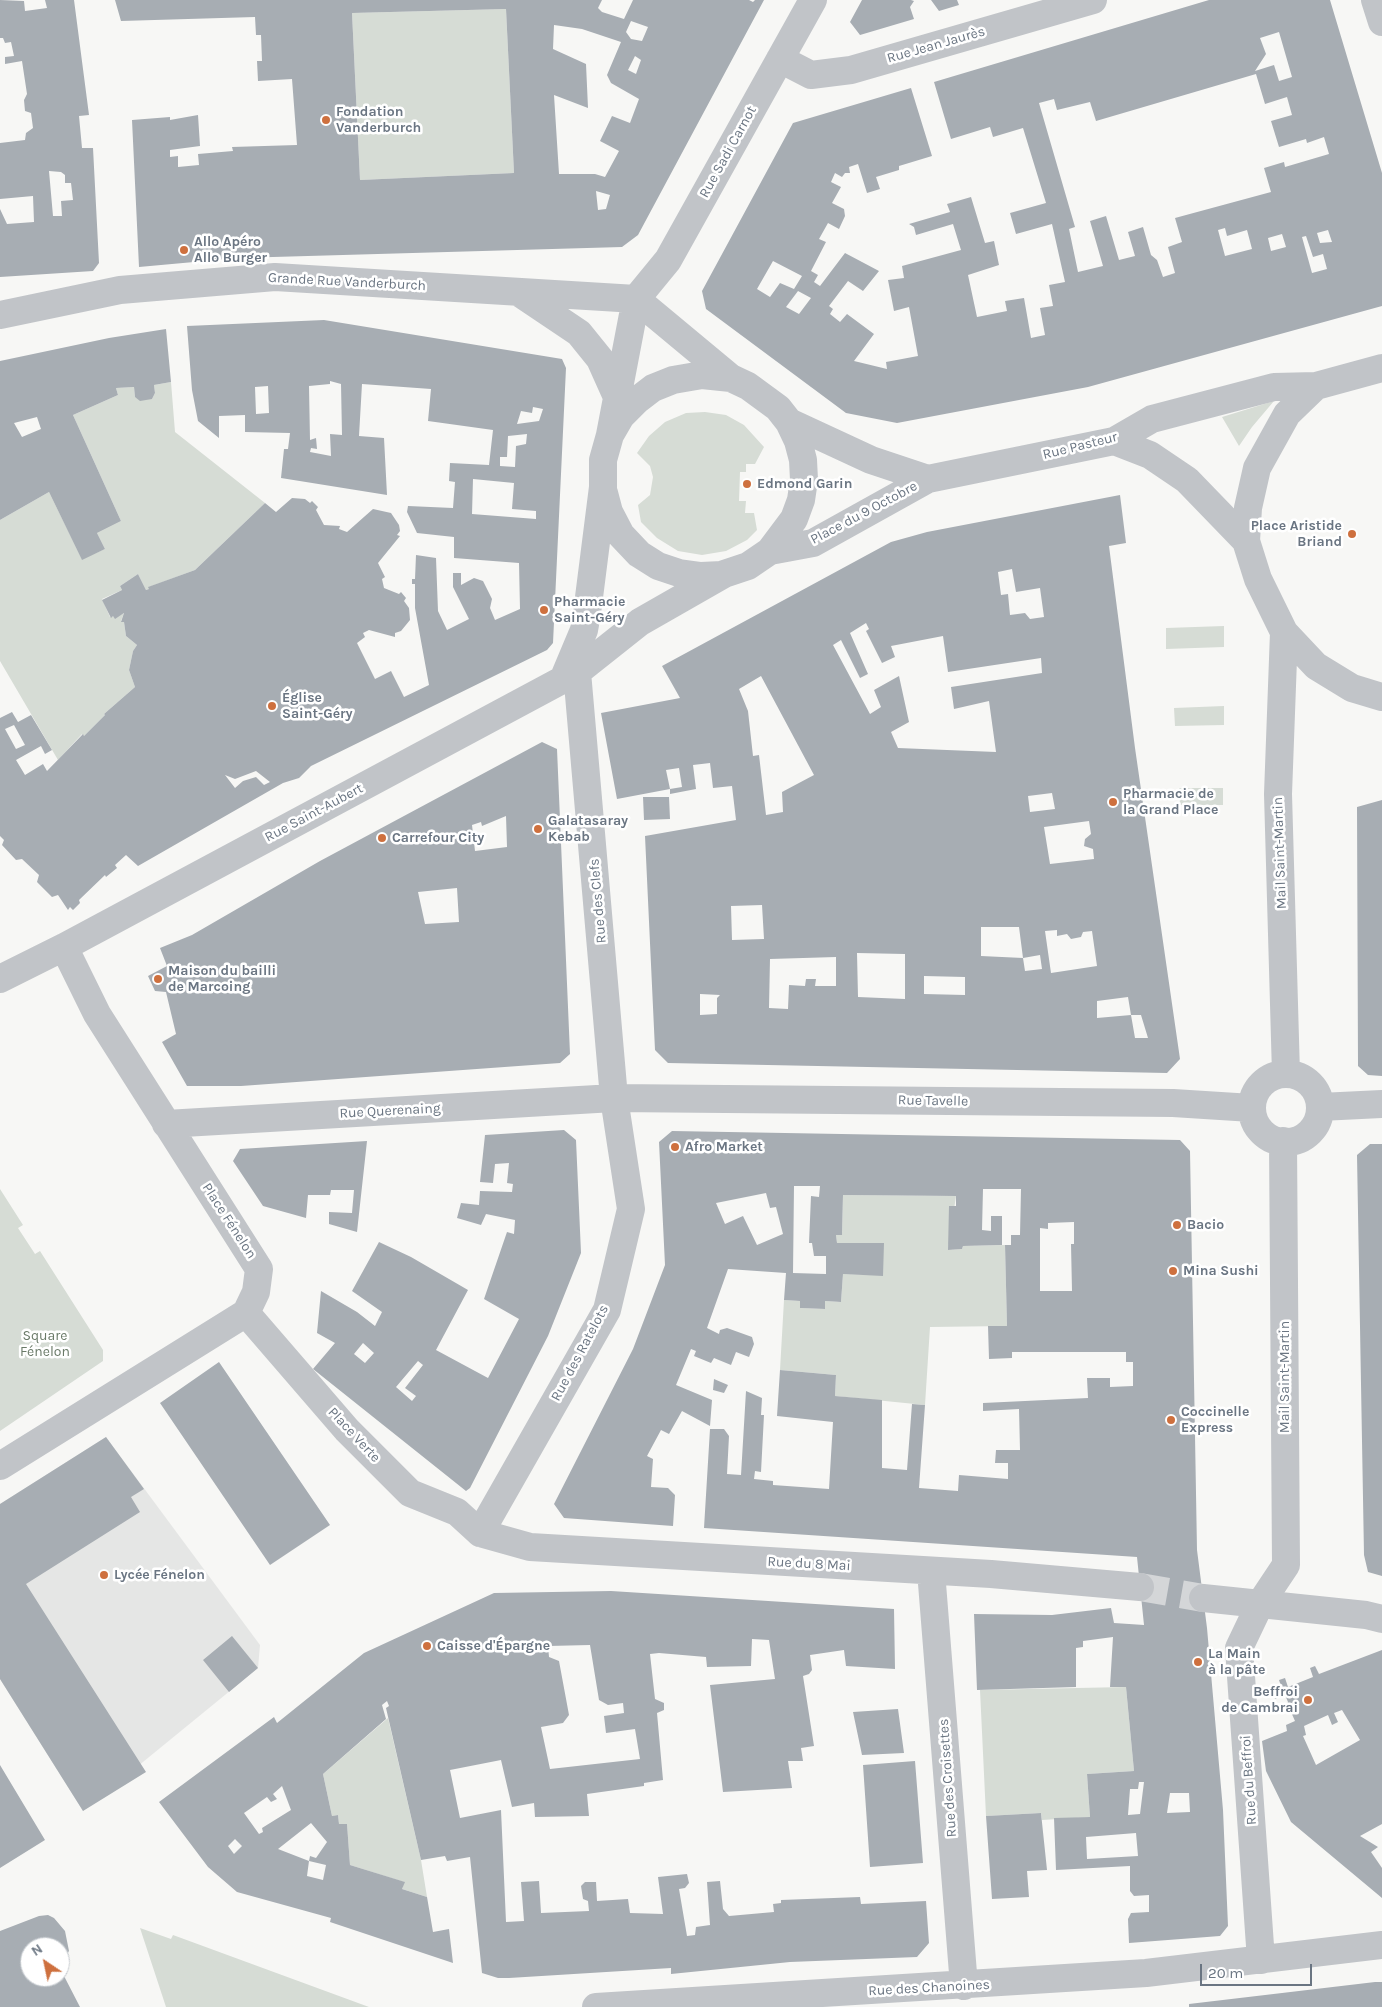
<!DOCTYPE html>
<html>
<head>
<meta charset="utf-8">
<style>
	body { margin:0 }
	#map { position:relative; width:1382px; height:2007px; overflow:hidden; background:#f7f7f5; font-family:Karla,sans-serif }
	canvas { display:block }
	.north { position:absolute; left:20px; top:1937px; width:50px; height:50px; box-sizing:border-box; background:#fff; border:1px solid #c3c8cd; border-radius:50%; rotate:326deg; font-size:14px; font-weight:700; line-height:20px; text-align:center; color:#6a7582 }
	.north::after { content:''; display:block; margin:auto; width:18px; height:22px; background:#ce703e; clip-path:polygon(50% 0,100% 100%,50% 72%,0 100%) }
	.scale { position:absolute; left:1200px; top:1964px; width:112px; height:22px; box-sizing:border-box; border:2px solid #6a7582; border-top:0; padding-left:6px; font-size:15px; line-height:18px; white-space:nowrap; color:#6a7582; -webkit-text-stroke:4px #fff; paint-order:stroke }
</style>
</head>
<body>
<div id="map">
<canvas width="1382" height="2007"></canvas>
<div class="north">N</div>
<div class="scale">20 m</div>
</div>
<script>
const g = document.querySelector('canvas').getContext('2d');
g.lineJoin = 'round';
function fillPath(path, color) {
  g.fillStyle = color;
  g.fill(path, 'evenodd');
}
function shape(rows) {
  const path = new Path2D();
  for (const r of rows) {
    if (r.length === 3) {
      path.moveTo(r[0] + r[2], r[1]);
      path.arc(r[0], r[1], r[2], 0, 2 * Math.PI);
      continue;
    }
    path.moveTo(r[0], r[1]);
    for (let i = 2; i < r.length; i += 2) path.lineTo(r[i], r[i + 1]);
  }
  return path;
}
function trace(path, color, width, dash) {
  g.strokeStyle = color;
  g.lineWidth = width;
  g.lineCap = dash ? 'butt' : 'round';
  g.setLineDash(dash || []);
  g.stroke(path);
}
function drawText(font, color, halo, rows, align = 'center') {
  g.font = font + ' Karla,sans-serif';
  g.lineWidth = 5;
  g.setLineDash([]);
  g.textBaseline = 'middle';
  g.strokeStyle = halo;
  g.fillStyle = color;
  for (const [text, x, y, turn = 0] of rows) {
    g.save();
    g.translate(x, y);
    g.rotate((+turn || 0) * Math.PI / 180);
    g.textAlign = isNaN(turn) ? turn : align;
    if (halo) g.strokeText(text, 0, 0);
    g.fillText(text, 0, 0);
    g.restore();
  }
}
fillPath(shape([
	[106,1437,260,1645,258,1668,83,1811,0,1679,0,1504]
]), '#e5e6e5');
fillPath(shape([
	[506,9,514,173,360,180,352,13],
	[171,382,175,432,265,503,195,570,149,587,149,589,146,590,138,574,120,586,122,590,102,599,110,617,113,616,115,618,124,613,121,621,124,622,126,636,137,645,133,651,129,670,135,687,104,714,105,715,84,736,82,734,58,760,0,661,0,520,49,492,82,559,105,549,97,533,121,521,73,415,118,395,116,388,134,387,135,397,152,399,155,393,154,385],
	[1274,401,1252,427,1239,446,1222,417],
	[705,412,726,415,744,425,764,447,755,464,746,464,746,472,740,472,739,501,746,501,745,513,754,513,757,530,747,540,726,551,702,555,678,551,657,538,641,522,638,505,650,495,653,477,650,466,637,453,649,436,665,422,686,413],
	[1224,626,1224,647,1166,649,1166,628],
	[1224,706,1224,725,1175,726,1174,708],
	[1179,788,1223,788,1223,805,1180,805],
	[0,1189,23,1225,18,1228,35,1254,40,1251,103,1350,103,1361,0,1431],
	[843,1195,956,1196,948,1250,962,1249,963,1246,1005,1245,1007,1326,930,1327,925,1405,835,1396,836,1375,780,1370,784,1300,800,1301,800,1308,824,1309,825,1301,841,1302,843,1274,883,1275,883,1243,837,1243,836,1235,842,1235],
	[1126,1687,1134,1771,1087,1774,1090,1817,1042,1820,1041,1813,986,1816,980,1690],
	[388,1718,421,1860,427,1897,402,1889,404,1882,350,1865,347,1824,339,1824,338,1815,332,1816,323,1774],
	[140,1928,171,1939,173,1935,369,2007,166,2007]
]), '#d6dcd5');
fillPath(shape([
	[0,0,24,1,25,11,47,8,45,0,74,0,89,115,79,116,82,148,93,148,99,263,93,271,0,277,0,209,7,224,34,222,33,196,0,199,0,143,25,140,26,133,33,128,31,113,25,111,24,100,27,94,22,61,5,64,5,57,14,56,11,42,5,43,3,38,0,38],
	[49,171,61,172,65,175,65,183,71,183,73,200,61,201,62,216,53,216],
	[115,0,602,0,598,8,602,12,624,19,633,0,749,0,753,2,755,0,764,0,638,235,622,247,238,258,139,267,132,120,170,117,170,120,198,115,200,146,170,150,170,157,178,156,178,167,199,165,198,154,233,151,232,147,297,145,292,79,258,81,257,61,262,61,261,35,256,35,255,17,121,21],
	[506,9,514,173,360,180,352,13],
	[631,21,648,27,642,41,631,39,626,32],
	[554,25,582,29,621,42,607,75,611,83,639,99,630,123,612,116,600,141,619,151,605,177,595,174,559,174,554,95,588,108,586,64,553,49],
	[635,56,641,60,636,74,628,70],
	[596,191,610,195,606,209,598,210],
	[862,0,911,0,914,1,910,7,914,19,860,35,850,22],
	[931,0,957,0,959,5,939,11],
	[1209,0,1330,0,1382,173,1382,306,1088,387,897,423,846,413,706,309,702,291,793,123,911,88,932,156,899,166,899,170,876,177,880,189,867,193,858,164,849,167,850,173,845,173,842,177,835,173,831,182,841,187,832,203,844,209,845,216,839,229,828,223,819,239,826,242,811,271,818,275,814,282,820,286,845,253,879,271,863,291,848,281,829,306,833,309,830,314,840,322,847,314,874,334,854,361,887,369,886,362,918,356,909,307,894,311,888,280,904,278,902,266,961,250,953,224,916,235,914,227,909,224,950,212,947,204,971,197,985,243,994,241,999,265,968,275,977,317,1007,311,1005,301,1024,298,1031,338,1045,335,1040,308,1053,306,1049,285,1065,282,1052,224,1016,234,1010,213,1046,203,1023,128,993,137,990,127,951,139,934,82],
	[1279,32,1292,77,1279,81,1274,65,1255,71,1266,54,1260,38],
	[1256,74,1265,104,1287,97,1292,115,1271,121,1279,147,1306,139,1307,143,1324,137,1329,154,1285,167,1284,162,1264,168,1271,192,1175,218,1182,242,1168,247,1175,273,1163,277,1157,260,1151,255,1143,227,1128,232,1135,256,1119,260,1106,216,1090,221,1103,266,1078,272,1069,229,1075,227,1039,103,1054,99,1057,110,1090,102,1096,121],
	[1225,228,1227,236,1247,230,1252,249,1225,256,1218,230],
	[1328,230,1332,242,1320,243,1317,233],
	[1282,234,1286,247,1271,251,1268,238],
	[1306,236,1313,257,1323,254,1327,269,1312,273,1302,237],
	[773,261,802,276,794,289,780,283,770,297,757,289],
	[798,291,811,298,799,314,786,307],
	[324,320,562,359,566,368,553,643,547,650,311,766,299,778,283,783,138,866,126,855,115,865,117,868,106,877,105,875,79,900,80,903,73,910,70,907,68,910,58,895,52,897,37,882,39,875,22,859,16,860,2,845,4,840,0,836,0,718,12,712,18,722,31,715,52,750,45,754,41,746,16,760,25,775,43,764,47,771,83,734,84,736,105,715,104,714,135,687,129,670,133,651,137,645,126,636,124,622,121,622,124,613,115,619,113,616,111,618,102,600,122,590,120,586,138,574,146,590,149,589,148,587,195,570,265,503,276,512,292,498,305,499,310,503,312,501,318,507,316,510,324,525,340,526,339,529,347,532,373,509,391,513,399,525,400,531,397,535,400,536,378,563,385,577,382,579,384,588,399,594,401,592,406,598,404,601,409,608,410,620,401,631,395,633,395,637,369,630,363,633,365,637,357,643,375,679,391,671,404,697,429,685,415,608,415,584,412,584,412,579,415,579,416,555,436,558,438,611,447,630,469,619,453,587,453,573,461,573,461,585,474,578,483,581,492,599,490,608,495,620,520,609,519,563,454,558,454,537,417,533,407,512,408,506,453,508,455,482,449,481,450,463,489,465,493,430,428,421,431,389,362,384,359,436,384,438,387,495,281,478,284,449,288,449,290,433,245,432,245,415,219,416,219,438,198,421,192,390,187,326],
	[330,381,341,384,342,435,330,434,331,456,310,452,311,448,317,449,316,438,310,440,309,386,330,384],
	[268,386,269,413,256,414,255,387],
	[533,407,543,409,539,421,517,424,521,411,532,413],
	[527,434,526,444,516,446,515,467,500,466,500,457,507,457,508,436],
	[473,479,514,483,512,509,536,511,536,519,472,514],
	[14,725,25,745,16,749,5,729],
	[256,771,270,782,264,785,256,777,243,781,235,788,225,775,235,779],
	[166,329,171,382,154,385,155,393,152,399,140,401,135,397,134,387,116,388,118,395,73,415,121,521,97,533,105,549,82,560,49,492,0,520,0,361,109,338],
	[37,417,41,429,22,437,14,423],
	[1120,495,1126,543,1109,546,1135,748,1180,1059,1167,1073,668,1063,655,1050,645,836,736,820,732,786,713,788,710,763,693,765,696,789,670,794,670,789,682,787,679,768,666,770,670,789,617,799,601,713,680,698,662,666,891,542,927,532],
	[1012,569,1016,592,1040,588,1044,617,1030,619,1025,613,1010,615,1008,594,1001,595,998,572],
	[866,623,869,629,866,631,882,663,895,657,891,646,943,636,948,672,1041,658,1042,673,951,687,954,709,989,701,996,752,898,748,891,732,909,722,899,676,874,690,881,707,870,714,833,645,841,640,860,678,868,674,850,633],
	[761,676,814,775,782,792,783,812,766,815,759,755,753,756,748,711,739,689],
	[1052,793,1055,809,1030,812,1028,796],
	[1089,821,1091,834,1085,839,1084,846,1093,849,1094,859,1050,864,1044,827],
	[762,905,764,939,732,940,731,906],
	[981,927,1019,927,1023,958,1040,955,1042,969,1025,971,1023,958,981,956],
	[1057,930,1057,936,1067,934,1071,939,1081,937,1083,932,1092,931,1097,966,1051,973,1045,931],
	[857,953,905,954,905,999,858,997],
	[836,957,836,986,815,986,816,979,806,979,805,986,789,985,788,1009,769,1008,770,959],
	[924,976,965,977,965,995,924,994],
	[700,994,720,995,717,998,717,1014,700,1015],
	[1128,997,1131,1015,1141,1015,1148,1038,1135,1038,1131,1015,1097,1018,1097,1001],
	[542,742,557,749,570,1054,560,1063,241,1086,187,1086,162,1042,176,1034,166,992,155,991,148,976,167,966,160,948,192,935,320,861],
	[506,816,507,847,475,851,472,825,481,822,482,826],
	[457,888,459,922,425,924,418,892],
	[643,797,669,797,670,819,644,820],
	[1382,800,1382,1076,1368,1075,1358,1066,1357,807],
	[564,1130,576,1140,581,1253,548,1336,470,1488,466,1491,313,1369,335,1343,317,1333,321,1291,357,1312,375,1326,382,1312,352,1291,379,1242,411,1257,468,1290,436,1350,488,1378,519,1319,484,1299,507,1232,514,1234,515,1220,486,1214,481,1225,457,1218,461,1203,479,1205,480,1191,512,1192,513,1184,507,1183,509,1163,495,1164,493,1183,480,1182,485,1135],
	[363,1343,374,1353,365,1363,354,1354],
	[418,1361,423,1365,405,1388,416,1396,412,1401,396,1387],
	[672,1131,1180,1140,1190,1151,1197,1550,1207,1628,1223,1810,1228,1926,1220,1936,1129,1943,1128,1919,1131,1913,1149,1912,1149,1895,1134,1896,1130,1891,1130,1866,1056,1870,1054,1818,1090,1817,1087,1774,1134,1771,1126,1687,1110,1687,1113,1637,1083,1641,1083,1647,1076,1648,1076,1687,977,1690,974,1614,1052,1615,1111,1608,1114,1623,1144,1625,1137,1557,704,1528,710,1429,724,1429,729,1436,727,1474,741,1475,746,1391,762,1398,761,1415,764,1415,761,1472,755,1471,754,1479,773,1481,773,1485,829,1489,833,1422,777,1416,780,1370,836,1375,835,1396,882,1400,882,1468,907,1470,912,1404,925,1405,919,1488,958,1491,959,1475,1008,1479,1008,1463,995,1463,996,1450,1020,1450,1019,1409,983,1411,983,1403,1088,1398,1087,1378,1110,1378,1110,1387,1133,1386,1133,1362,1126,1362,1126,1352,1012,1352,1012,1358,989,1359,988,1326,1007,1326,1005,1245,1011,1245,1011,1235,1020,1235,1021,1189,983,1189,982,1230,991,1231,991,1216,1002,1216,1002,1245,963,1246,962,1249,948,1250,949,1206,956,1206,956,1196,843,1195,842,1235,836,1235,837,1243,884,1243,883,1276,843,1274,841,1302,825,1301,825,1309,800,1308,800,1301,784,1300,786,1273,728,1269,707,1328,719,1334,720,1330,727,1328,752,1337,754,1344,749,1357,736,1352,731,1365,714,1358,711,1363,694,1356,696,1351,691,1349,676,1385,712,1400,710,1426,682,1411,669,1434,661,1430,647,1456,653,1459,651,1487,668,1488,675,1495,673,1526,564,1518,554,1504,633,1349,665,1265,659,1142],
	[794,1186,820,1186,819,1197,811,1196,809,1243,812,1243,814,1256,826,1256,826,1274,793,1273],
	[766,1193,770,1208,776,1207,783,1234,757,1245,743,1216,725,1224,716,1203],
	[1074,1222,1074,1244,1071,1244,1072,1291,1040,1291,1040,1228,1048,1229,1048,1223],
	[1139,1782,1144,1782,1140,1814,1128,1815,1130,1789,1138,1789],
	[1170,1793,1189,1793,1190,1812,1167,1813],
	[1136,1833,1138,1856,1087,1859,1086,1837],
	[367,1141,357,1232,329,1224,329,1212,352,1213,354,1190,331,1190,330,1195,308,1195,306,1218,263,1206,233,1161,240,1149],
	[1370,1144,1382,1144,1382,1576,1368,1572,1364,1555,1357,1155],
	[219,1362,330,1525,270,1565,160,1403],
	[714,1379,728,1385,724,1393,713,1390],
	[106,1437,144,1489,131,1497,140,1512,26,1584,146,1772,83,1811,0,1679,0,1504],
	[611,1591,894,1609,895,1669,846,1666,844,1650,810,1655,812,1670,809,1674,803,1676,814,1746,801,1748,803,1761,788,1761,792,1788,723,1792,710,1685,775,1679,769,1640,752,1639,751,1666,707,1667,706,1657,659,1653,650,1654,655,1699,664,1703,664,1710,657,1713,663,1780,644,1783,644,1786,587,1794,589,1816,535,1817,534,1803,512,1807,501,1760,450,1770,460,1818,501,1810,506,1922,524,1921,521,1882,539,1881,541,1913,589,1911,588,1901,583,1899,581,1886,585,1882,596,1882,597,1901,628,1899,630,1913,663,1914,658,1877,687,1874,689,1883,685,1888,679,1889,687,1936,695,1935,696,1927,710,1925,707,1882,720,1881,723,1909,729,1916,774,1912,773,1904,781,1903,781,1900,860,1897,861,1904,926,1901,929,1943,917,1957,790,1962,671,1974,671,1968,509,1978,498,1978,482,1973,470,1857,447,1861,445,1856,421,1860,386,1708,389,1706,387,1701,382,1705,386,1719,323,1774,332,1816,338,1815,339,1824,347,1824,350,1865,405,1882,402,1889,427,1897,433,1932,449,1929,453,1963,330,1922,331,1918,237,1892,208,1867,159,1802,274,1717,277,1723,364,1653,494,1593],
	[590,1645,599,1700,608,1705,623,1703,624,1713,604,1716,606,1733,635,1729,640,1759,550,1769,541,1727,563,1723,569,1715,559,1661,549,1657,548,1646],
	[282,1786,291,1810,262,1828,263,1832,259,1834,244,1813,267,1797,271,1802,277,1799,273,1794],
	[311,1823,327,1842,316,1858,310,1856,309,1861,278,1849],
	[235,1839,242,1846,234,1854,228,1846],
	[309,1861,326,1865,323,1880,307,1876],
	[232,1636,258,1668,229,1692,203,1660],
	[1382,1650,1382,1824,1360,1836,1378,1847,1371,1852,1382,1868,1382,1898,1291,1822,1266,1771,1262,1741,1287,1731,1286,1725,1295,1721,1291,1712,1285,1709,1288,1702,1285,1695,1275,1699,1273,1692,1282,1689,1279,1680,1285,1678,1288,1687,1313,1677,1310,1668,1315,1666,1319,1674],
	[1342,1710,1360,1740,1316,1765,1303,1736,1306,1735,1304,1726,1328,1715,1332,1725,1338,1722,1334,1713],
	[898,1709,904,1753,862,1755,853,1712],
	[915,1761,923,1863,870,1867,863,1765],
	[0,1765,45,1840,0,1868],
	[1041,1813,1047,1870,1027,1871,1029,1897,992,1899,986,1816],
	[48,1915,54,1918,65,1931,69,1951,60,1963,60,1947,30,1947,30,1977,60,1977,60,1974,62,1977,64,1976,80,2007,0,2007,0,1931,39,1916],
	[1375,1982,1382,1982,1382,2007,1189,2007,1189,2004]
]), '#a7adb3');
trace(shape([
	[1140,1587,1203,1598]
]), '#d4d6d8', 28, [28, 14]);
trace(shape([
	[1375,0,1382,22],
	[780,59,811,75,851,70,1093,0],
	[518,292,579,333,600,359,617,397],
	[636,299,731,378],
	[0,315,120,290,275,277,636,299],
	[1382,368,1316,386,1287,414,1257,468,1248,508,1246,541,1258,579,1284,632,1316,666,1352,688,1382,697],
	[789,422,871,460,928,479],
	[1114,441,1150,455,1187,480,1246,541],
	[604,493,609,512,621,535,639,554,658,566,679,573,701,576,722,575],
	[770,551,813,543,928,479,1114,441,1152,419,1274,387,1316,386],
	[1284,632,1278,794,1286,1074],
	[563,680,584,630,587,613,603,487,603,460,610,435,636,299,668,260,813,0],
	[0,979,64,947,577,672,640,622,724,574,748,566,770,551,794,519,801,500,804,480,803,460,798,441,789,422,778,408,748,386,731,378,702,375,673,380,653,388,636,401,621,416,610,435],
	[1286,1108,34],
	[1320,1107,1382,1104],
	[166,1124,614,1098,1173,1103,1252,1108],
	[246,1313,347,1430,410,1493,457,1512,480,1533,530,1547,991,1574,1140,1587],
	[0,1466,246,1313,256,1292,259,1269,97,1014,64,947],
	[480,1533,607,1310,631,1209,614,1098,577,672],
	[931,1571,964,1986],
	[1203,1598,1366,1615,1382,1619],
	[1261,1960,1239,1648,1260,1604,1286,1565,1283,1141],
	[596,2007,1146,1973,1382,1945]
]), '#c1c4c8', 28);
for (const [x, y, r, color] of [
	[326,120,5,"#ce703e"],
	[184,250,5,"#ce703e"],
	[747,484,5,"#ce703e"],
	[1352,534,5,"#ce703e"],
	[544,610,5,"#ce703e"],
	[272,706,5,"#ce703e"],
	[1113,802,5,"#ce703e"],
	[538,829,5,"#ce703e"],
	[382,838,5,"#ce703e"],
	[158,979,5,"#ce703e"],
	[675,1147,5,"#ce703e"],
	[1177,1225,5,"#ce703e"],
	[1173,1271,5,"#ce703e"],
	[1171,1420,5,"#ce703e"],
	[104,1575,5,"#ce703e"],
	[427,1646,5,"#ce703e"],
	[1198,1662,5,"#ce703e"],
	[1308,1700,5,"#ce703e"]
]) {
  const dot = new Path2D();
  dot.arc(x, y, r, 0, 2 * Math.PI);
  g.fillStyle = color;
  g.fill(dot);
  trace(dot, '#fff', 2);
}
drawText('14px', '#6a7582', '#fff', [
	["Rue Jean Jaurès",936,45,-16],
	["Rue Sadi Carnot",728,152,-61],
	["Grande Rue Vanderburch",347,282,3],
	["Rue Pasteur",1080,446,-14],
	["Place du 9 Octobre",864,513,-28],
	["Rue Saint-Aubert",314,813,-28],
	["Mail Saint-Martin",1280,853,-92],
	["Rue des Clefs",598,901,-95],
	["Rue Tavelle",933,1101,1],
	["Rue Querenaing",390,1111,-3],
	["Place Fénelon",229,1221,57],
	["Rue des Ratelots",580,1353,-62],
	["Mail Saint-Martin",1285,1377,-90],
	["Place Verte",354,1435,47],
	["Rue du 8 Mai",809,1564,3],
	["Rue des Croisettes",948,1778,-94],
	["Rue du Beffroi",1249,1780,-94],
	["Rue des Chanoines",929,1988,-3]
]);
drawText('bold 14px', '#6a7582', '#fff', [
	["Fondation",336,112],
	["Vanderburch",336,128],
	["Allo Apéro",194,242],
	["Allo Burger",194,258],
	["Edmond Garin",757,484],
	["Place Aristide",1342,526,"right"],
	["Briand",1342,542,"right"],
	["Pharmacie",554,602],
	["Saint-Géry",554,618],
	["Église",282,698],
	["Saint-Géry",282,714],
	["Pharmacie de",1123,794],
	["la Grand Place",1123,810],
	["Galatasaray",548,821],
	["Kebab",548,837],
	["Carrefour City",392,838],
	["Maison du bailli",168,971],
	["de Marcoing",168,987],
	["Afro Market",685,1147],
	["Bacio",1187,1225],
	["Mina Sushi",1183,1271],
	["Coccinelle",1181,1412],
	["Express",1181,1428],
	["Lycée Fénelon",114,1575],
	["Caisse d'Épargne",437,1646],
	["La Main",1208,1654],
	["à la pâte",1208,1670],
	["Beffroi",1298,1692,"right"],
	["de Cambrai",1298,1708,"right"]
], 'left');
drawText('14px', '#6a7a68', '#fff', [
	["Square",45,1336],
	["Fénelon",45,1352]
]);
</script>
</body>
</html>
